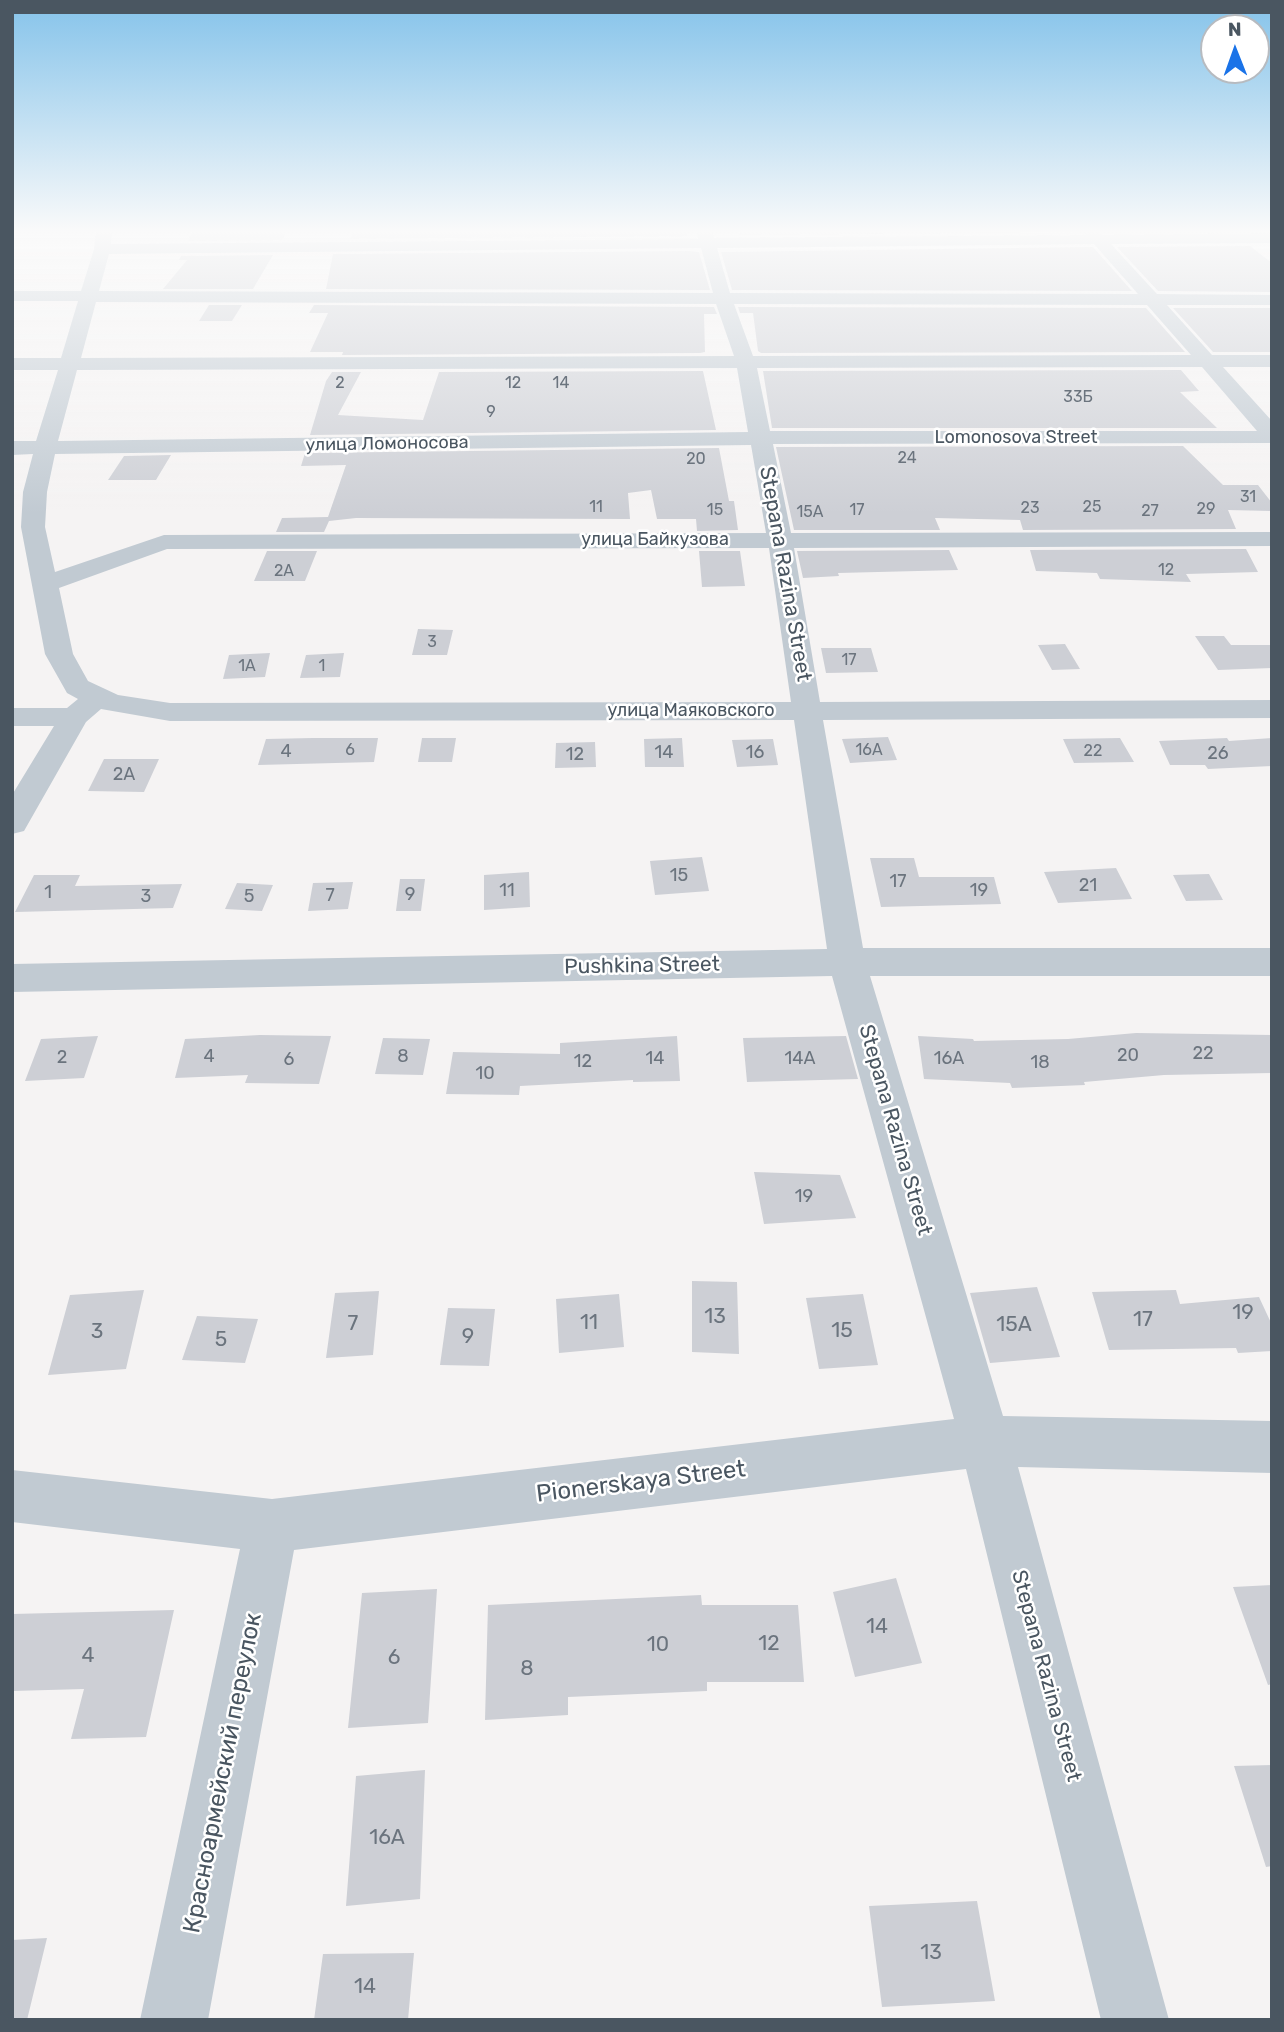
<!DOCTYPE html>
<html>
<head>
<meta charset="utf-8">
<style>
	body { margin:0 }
	#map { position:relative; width:1284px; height:2032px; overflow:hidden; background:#f5f3f3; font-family:Rubik,sans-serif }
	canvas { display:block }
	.frame { position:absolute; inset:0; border:14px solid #4a5661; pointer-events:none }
	.north { position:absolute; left:1200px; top:14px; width:70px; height:70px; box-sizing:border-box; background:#fff; border:2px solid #b7bbc0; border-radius:50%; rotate:359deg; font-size:19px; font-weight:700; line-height:28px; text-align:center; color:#4a5661 }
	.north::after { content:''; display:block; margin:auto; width:24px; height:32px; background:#1a73e8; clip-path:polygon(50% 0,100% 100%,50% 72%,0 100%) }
</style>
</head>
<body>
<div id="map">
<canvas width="1284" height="2032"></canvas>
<div class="frame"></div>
<div class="north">N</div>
</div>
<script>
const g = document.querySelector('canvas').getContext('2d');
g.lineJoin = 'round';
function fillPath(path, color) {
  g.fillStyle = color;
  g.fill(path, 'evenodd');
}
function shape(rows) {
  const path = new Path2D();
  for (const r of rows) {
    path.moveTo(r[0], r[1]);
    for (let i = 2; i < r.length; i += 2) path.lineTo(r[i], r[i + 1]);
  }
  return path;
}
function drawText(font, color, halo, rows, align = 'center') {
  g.font = font + ' Rubik,sans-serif';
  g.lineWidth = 5;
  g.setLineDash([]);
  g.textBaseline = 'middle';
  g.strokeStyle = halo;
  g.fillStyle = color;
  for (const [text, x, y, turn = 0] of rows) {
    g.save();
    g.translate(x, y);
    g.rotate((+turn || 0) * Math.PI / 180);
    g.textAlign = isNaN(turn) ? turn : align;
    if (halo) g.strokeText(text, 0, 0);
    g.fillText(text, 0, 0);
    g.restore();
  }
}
fillPath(shape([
	[353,230,647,230,687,231,687,236,350,239],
	[802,230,1079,230,1081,232,741,235,739,231],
	[1101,230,1230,230,1231,231,1104,232],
	[287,231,282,240,188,241,192,232],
	[1250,246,1272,263,1272,292,1158,291,1117,247],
	[1093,247,1132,291,732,290,721,252],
	[688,251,699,252,710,290,326,289,333,254],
	[273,255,253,289,163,289,187,260,179,260,181,256],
	[209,305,242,305,232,321,199,321],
	[314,305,714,307,717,314,704,314,705,352,700,353,342,355,343,352,310,352,328,313,309,313],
	[738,307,1146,308,1185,352,761,353,758,351,753,313,740,313],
	[1173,308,1272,308,1272,352,1213,352],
	[1181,370,1199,391,1180,392,1217,428,772,428,763,371],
	[703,371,716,430,310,435,326,381,332,372,361,372,338,415,423,420,439,372],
	[1183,446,1223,485,1258,485,1272,503,1272,511,1228,510,1236,529,1023,530,1020,520,935,518,940,530,794,530,776,447],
	[719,448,729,501,734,501,738,530,697,531,696,519,657,519,651,490,628,493,630,519,356,518,329,521,324,532,276,532,282,518,328,517,346,465,301,466,305,453],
	[171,455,156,480,108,480,124,456],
	[1246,549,1258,572,1186,574,1191,582,1100,579,1097,573,1036,571,1030,550],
	[949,550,958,570,838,573,839,576,803,578,797,551],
	[267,551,317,551,305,581,254,581],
	[699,551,740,551,745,586,702,587],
	[418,629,453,630,447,655,412,655],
	[1195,636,1224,636,1231,645,1272,645,1272,668,1218,670],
	[1065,644,1080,669,1052,670,1038,645],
	[821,648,871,648,878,672,826,673],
	[270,653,265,677,223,679,229,655],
	[344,653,340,677,300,678,306,655],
	[888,737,897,760,850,763,842,739],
	[313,738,378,738,374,762,258,765,266,739],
	[422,738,456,738,452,762,418,762],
	[682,738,684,767,645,767,644,739],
	[1120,738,1134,762,1074,763,1063,739],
	[1227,738,1229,741,1272,738,1272,766,1208,769,1205,765,1170,765,1159,741],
	[773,739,778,765,737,767,732,740],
	[595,742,596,767,555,768,556,743],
	[104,759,159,759,144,792,88,791],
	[702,857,709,891,655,895,650,861],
	[870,858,914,858,919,877,994,877,1001,904,881,907],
	[1116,868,1132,899,1058,903,1044,872],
	[529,872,530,907,484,910,484,875],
	[1209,874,1223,900,1186,901,1173,875],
	[34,875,80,875,75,886,182,884,173,908,15,912],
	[400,879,425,879,421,911,396,911],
	[353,882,348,909,308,911,313,883],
	[237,883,273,885,262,911,225,909],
	[1136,1033,1272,1035,1272,1073,1164,1075,1084,1082,1085,1085,1012,1088,1010,1083,924,1079,918,1036,973,1039,974,1041,1068,1039],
	[260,1035,331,1036,319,1084,245,1083,248,1075,175,1078,185,1039],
	[98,1036,84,1078,25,1081,41,1039],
	[677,1036,680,1081,633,1082,633,1080,520,1086,519,1095,446,1094,453,1052,560,1054,560,1043],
	[846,1036,858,1079,747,1082,743,1038],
	[383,1038,430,1039,423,1075,375,1074],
	[754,1172,840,1175,856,1218,764,1224],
	[692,1281,737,1282,739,1354,692,1352],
	[1037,1287,1060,1357,990,1363,970,1293],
	[144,1290,126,1369,48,1375,70,1295],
	[1176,1290,1180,1304,1259,1297,1272,1325,1272,1351,1238,1353,1236,1348,1109,1350,1092,1292],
	[379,1291,373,1355,326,1358,335,1293],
	[619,1294,624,1347,559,1353,556,1299],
	[863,1294,878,1365,819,1369,806,1298],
	[448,1308,495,1309,489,1366,440,1365],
	[197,1316,258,1319,245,1363,182,1360],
	[896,1578,922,1663,855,1677,833,1592],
	[1272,1585,1272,1684,1268,1685,1233,1587],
	[437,1589,428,1723,348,1728,362,1593],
	[701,1595,702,1605,798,1605,804,1682,707,1682,707,1691,568,1697,568,1715,485,1720,488,1605],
	[174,1610,146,1737,71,1739,84,1689,12,1691,12,1614],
	[1272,1765,1272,1866,1266,1867,1234,1766],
	[425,1770,420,1899,346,1906,356,1776],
	[977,1901,995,2001,882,2007,869,1906],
	[47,1938,27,2020,12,2020,12,1940],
	[414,1953,408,2020,314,2020,323,1954]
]), '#cdcfd5');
fillPath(shape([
	[96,230,112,230,111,244,698,239,696,230,712,230,714,238,1086,235,1082,230,1098,230,1103,235,1272,233,1272,243,1111,244,1157,294,1272,295,1272,305,1167,305,1212,355,1272,355,1272,367,1223,367,1272,421,1272,443,773,444,791,533,1272,532,1272,546,794,548,820,702,1272,700,1272,718,823,720,863,948,1272,948,1272,976,870,976,1003,1416,1272,1421,1272,1473,1018,1467,1169,2020,1101,2020,966,1469,294,1550,208,2020,140,2020,240,1549,12,1522,12,1470,272,1499,954,1419,832,976,12,992,12,964,827,949,794,720,170,721,101,709,86,722,24,831,12,834,12,795,54,726,12,726,12,708,67,708,78,699,67,693,45,654,21,527,23,492,33,454,12,455,12,441,36,441,58,370,12,370,12,358,61,358,78,301,12,301,12,291,81,291,94,249,96,230],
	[1094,244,1138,294,730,293,717,248,1094,244],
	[701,248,713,293,99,291,109,254,701,248],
	[96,302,716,304,734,356,81,358,96,302],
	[734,304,1147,305,1191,355,753,356,734,304],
	[1202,367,1257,431,770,431,757,368,1202,367],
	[737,368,748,432,58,441,77,370,737,368],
	[751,445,766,533,164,535,55,572,45,527,47,492,55,454,751,445],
	[769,548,791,702,170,703,118,695,88,681,73,654,59,588,167,549,769,548]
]), '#c1cad2');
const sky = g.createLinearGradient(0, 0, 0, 514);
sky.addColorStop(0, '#85c3ea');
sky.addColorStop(0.45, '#fafafa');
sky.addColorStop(1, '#fafafa00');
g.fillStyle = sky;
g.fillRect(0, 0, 1284, 514);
drawText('16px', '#6b747e', null, [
	["2",340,383],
	["12",513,383],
	["14",561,383],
	["33Б",1078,397],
	["9",491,412],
	["24",907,458],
	["20",696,459],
	["31",1248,497],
	["11",596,507],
	["25",1092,507],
	["23",1030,508],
	["29",1206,509],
	["15",715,510],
	["17",857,510],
	["27",1150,511],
	["15А",810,512],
	["12",1166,570],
	["2А",284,571],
	["3",432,642],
	["17",849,660],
	["1А",247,666],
	["1",322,666],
	["6",350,750],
	["16А",869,750],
	["22",1093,751]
]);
drawText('18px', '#4a5661', '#fff', [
	["Lomonosova Street",1016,438],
	["улица Ломоносова",387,444,-1],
	["улица Байкузова",655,540],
	["улица Маяковского",691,711]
]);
drawText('18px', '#6b747e', null, [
	["4",286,752],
	["14",664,753],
	["16",755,753],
	["26",1218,754],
	["12",575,755],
	["2А",124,775],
	["15",679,876],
	["17",898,882],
	["21",1088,886],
	["11",507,891],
	["19",979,891],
	["1",48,893],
	["9",410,895],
	["7",330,896],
	["3",146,897],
	["5",249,897],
	["22",1203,1054],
	["20",1128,1056],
	["4",209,1057],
	["8",403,1057],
	["2",62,1058],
	["14",655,1059],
	["14А",800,1059],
	["16А",949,1059],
	["6",289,1060],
	["12",583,1062],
	["18",1040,1063],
	["10",485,1074],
	["19",804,1197]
]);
drawText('21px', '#4a5661', '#fff', [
	["Stepana Razina Street",785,574,80],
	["Pushkina Street",642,966,-1],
	["Stepana Razina Street",895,1130,74],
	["Stepana Razina Street",1046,1676,75]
]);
drawText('21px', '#6b747e', null, [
	["19",1243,1313],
	["13",715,1317],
	["17",1143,1320],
	["11",589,1323],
	["7",353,1324],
	["15А",1014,1325],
	["15",842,1331],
	["3",97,1332],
	["9",468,1337],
	["5",221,1340],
	["14",877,1627],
	["12",769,1644],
	["10",658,1645],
	["4",88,1656],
	["6",394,1658],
	["8",527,1669],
	["16А",387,1838],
	["13",931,1953],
	["14",365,1987]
]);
drawText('24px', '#4a5661', '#fff', [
	["Pionerskaya Street",641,1482,-7],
	["Красноармейский переулок",223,1773,-79]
]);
</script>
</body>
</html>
